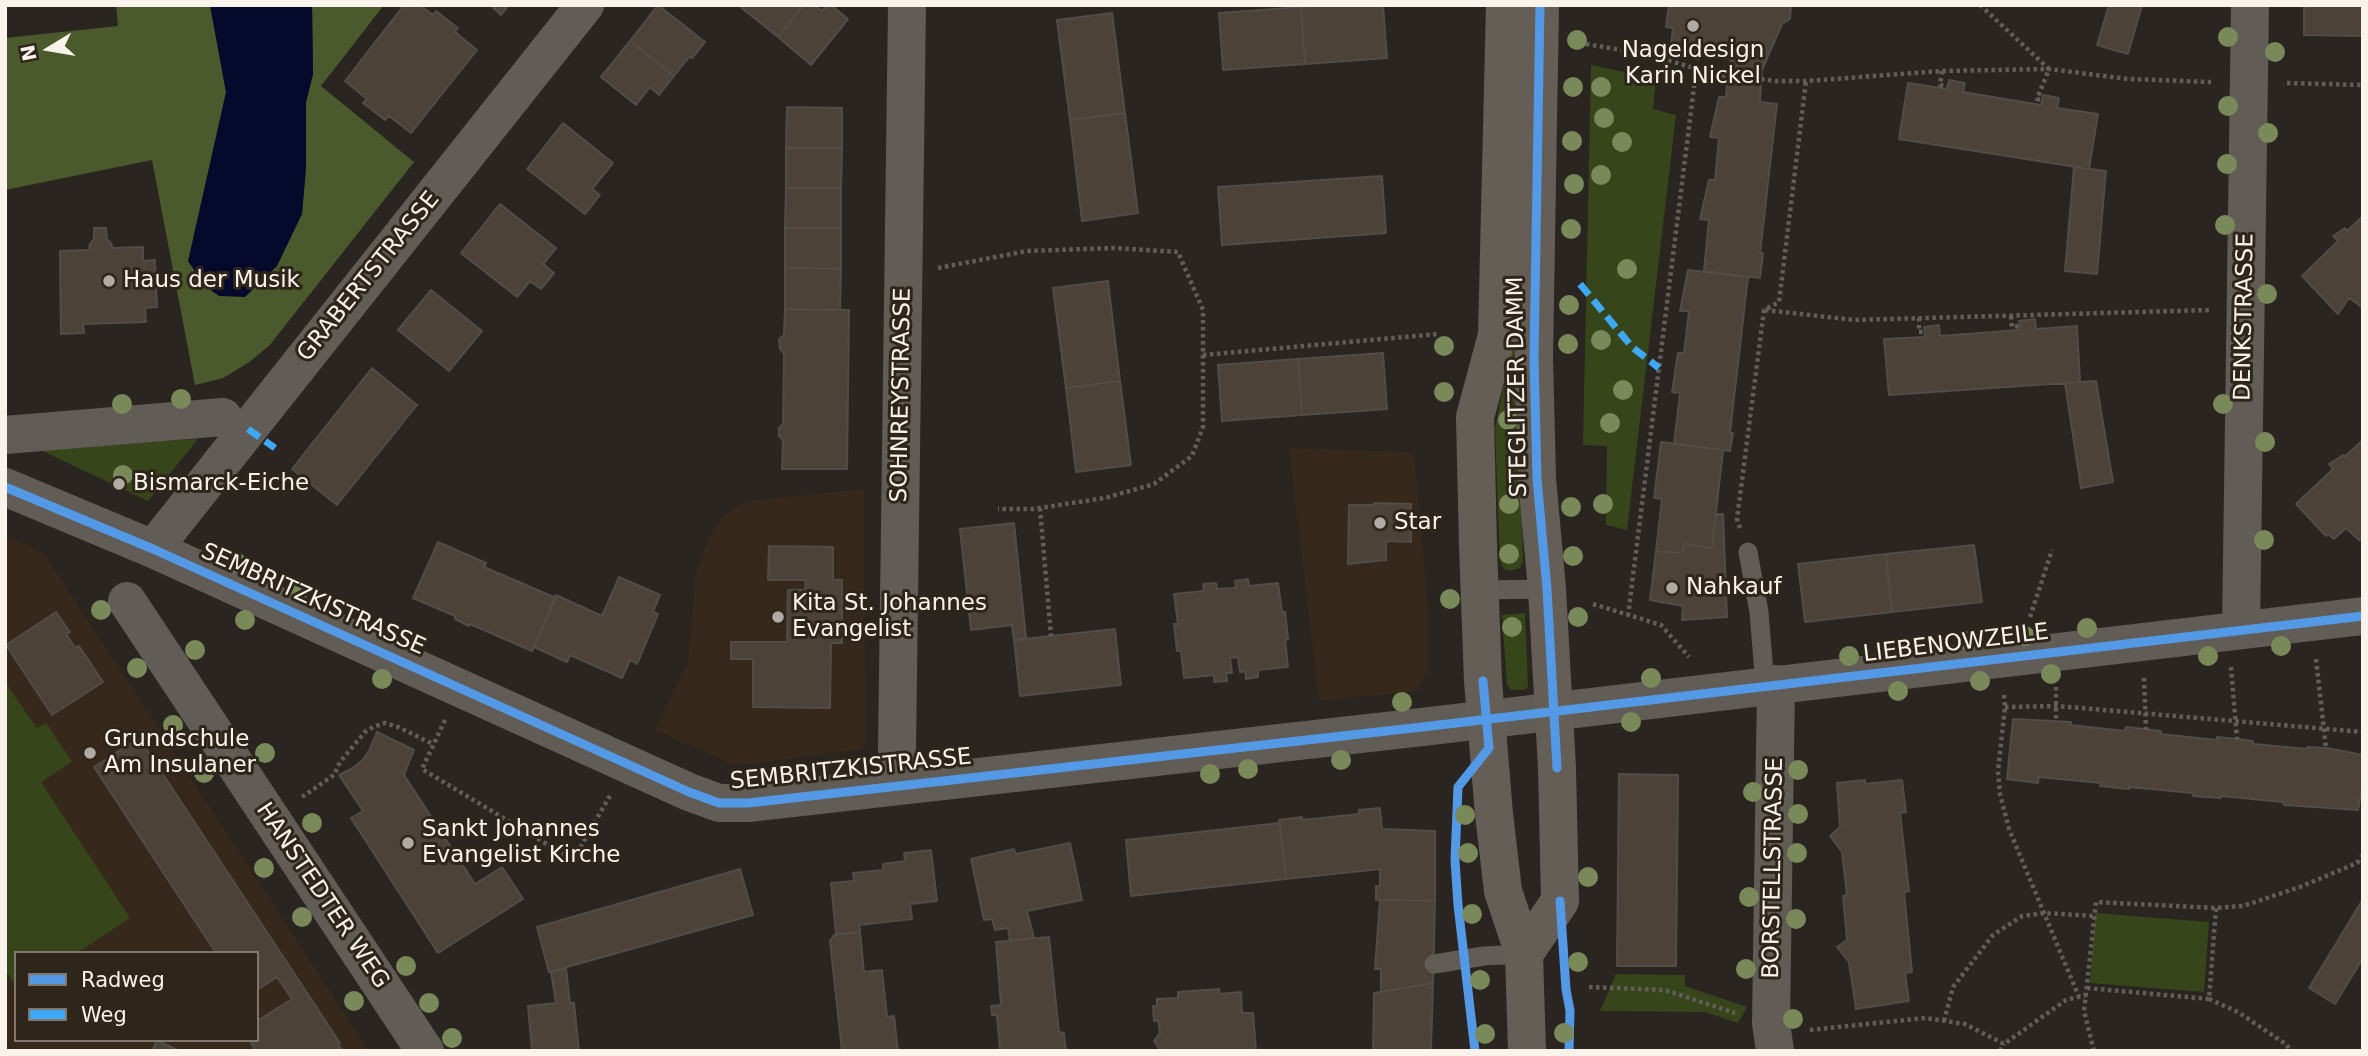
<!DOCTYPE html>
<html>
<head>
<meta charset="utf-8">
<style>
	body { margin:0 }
	#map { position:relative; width:2368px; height:1056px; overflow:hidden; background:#2a2520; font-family:"DejaVu Sans",sans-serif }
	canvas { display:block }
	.frame { position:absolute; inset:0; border:7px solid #faf3ec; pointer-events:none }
	.legend { position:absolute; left:14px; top:951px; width:245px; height:91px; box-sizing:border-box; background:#2f261b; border:2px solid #80786f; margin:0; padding:9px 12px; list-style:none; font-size:21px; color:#faf3ec }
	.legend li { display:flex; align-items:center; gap:14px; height:35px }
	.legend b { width:35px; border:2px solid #80786f }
	.north { position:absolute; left:14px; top:14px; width:70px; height:70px; -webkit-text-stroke:5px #2f261b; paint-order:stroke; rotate:259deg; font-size:19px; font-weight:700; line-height:28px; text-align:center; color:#faf3ec }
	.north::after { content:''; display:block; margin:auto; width:24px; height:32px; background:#faf3ec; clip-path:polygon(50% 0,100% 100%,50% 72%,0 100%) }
</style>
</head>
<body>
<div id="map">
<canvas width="2368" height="1056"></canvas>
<div class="frame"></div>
<ul class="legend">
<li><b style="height:9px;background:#5399e6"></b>Radweg</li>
<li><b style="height:9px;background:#3fa9f5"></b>Weg</li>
</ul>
<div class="north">N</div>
</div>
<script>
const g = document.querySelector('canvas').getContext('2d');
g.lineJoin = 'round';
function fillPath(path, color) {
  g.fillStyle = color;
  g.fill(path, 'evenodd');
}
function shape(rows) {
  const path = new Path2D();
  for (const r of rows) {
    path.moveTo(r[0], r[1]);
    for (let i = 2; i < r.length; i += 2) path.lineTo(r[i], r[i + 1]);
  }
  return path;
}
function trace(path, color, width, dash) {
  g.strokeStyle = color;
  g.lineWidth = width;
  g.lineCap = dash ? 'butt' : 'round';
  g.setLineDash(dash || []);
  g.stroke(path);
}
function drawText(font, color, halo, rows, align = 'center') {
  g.font = font + ' "DejaVu Sans",sans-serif';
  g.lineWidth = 6;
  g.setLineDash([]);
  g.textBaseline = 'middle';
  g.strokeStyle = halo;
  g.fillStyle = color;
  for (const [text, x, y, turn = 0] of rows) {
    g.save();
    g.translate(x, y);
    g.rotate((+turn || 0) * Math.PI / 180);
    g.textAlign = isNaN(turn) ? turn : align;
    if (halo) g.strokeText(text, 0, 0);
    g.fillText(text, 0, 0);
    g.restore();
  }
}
fillPath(shape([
	[1289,448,1414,452,1428,612,1428,669,1418,691,1319,701],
	[864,489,865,741,861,749,736,766,655,730,688,662,696,572,707,542,723,516,735,507,756,500],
	[5,535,44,553,369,1051,5,1051],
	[16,953,257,953,257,1040,16,1040]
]), '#36291b');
fillPath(shape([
	[1591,65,1656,79,1653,109,1676,115,1627,530,1606,525,1607,446,1583,445],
	[1512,345,1519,345,1523,561,1520,568,1510,571,1504,569,1500,561,1495,428],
	[198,439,148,501,36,448,56,446],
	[1525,613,1528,687,1524,690,1511,690,1507,685,1502,615],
	[5,682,37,728,46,723,72,762,41,782,130,918,77,953,16,953,16,986,5,970],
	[2095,913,2209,922,2204,992,2090,983],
	[1616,974,1685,975,1685,986,1747,1007,1738,1023,1705,1012,1600,1011]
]), '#37451b');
fillPath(shape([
	[116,5,210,5,226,92,224,107,302,214,306,167,306,102,313,74,312,5,384,5,321,86,414,162,269,346,248,363,223,378,195,385,152,160,5,190,5,38,118,26]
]), '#4a5a2c');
fillPath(shape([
	[210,5,312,5,313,74,306,102,306,167,302,214,277,266,245,297,219,296,205,286,188,261,226,92]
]), '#050a2d');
const building = shape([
	[404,5,420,5,433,15,436,11,458,28,455,32,477,50,411,133,389,116,385,120,363,103,367,99,345,81,404,5],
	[490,5,509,5,501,15,490,5],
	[658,5,705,42,692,58,689,57,674,76,630,41,658,5],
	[738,5,803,5,778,37,738,5],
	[803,5,814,5,822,11,827,5,831,5,848,19,811,65,778,37,803,5],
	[1318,5,1383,5,1387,58,1305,64,1301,7,1318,5],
	[1669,5,1791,5,1790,19,1782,24,1762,70,1761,85,1727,82,1731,59,1670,52,1673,28,1666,27,1669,5],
	[2109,5,2142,5,2128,54,2097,45,2109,5],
	[2308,5,2363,5,2363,36,2304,35,2304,7,2308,7,2308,5],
	[1301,7,1305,64,1223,70,1219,13,1301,7],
	[1112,13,1125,113,1070,120,1057,20,1112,13],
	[630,41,674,76,659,95,650,87,636,105,601,77,630,41],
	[1949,80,1965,83,1963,92,2041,105,2043,95,2059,98,2057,108,2098,114,2089,169,1899,139,1908,83,1947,89,1949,80],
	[1727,82,1761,85,1760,102,1777,104,1760,253,1763,253,1760,278,1704,271,1709,220,1700,219,1709,180,1715,180,1719,138,1710,137,1719,97,1726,97,1727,82],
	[787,107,842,108,842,148,786,148,787,107],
	[1125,113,1138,213,1082,221,1070,120,1125,113],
	[563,123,613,163,592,189,600,195,585,214,527,169,563,123],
	[786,148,842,148,841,188,786,188,786,148],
	[2074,167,2106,171,2097,274,2065,271,2074,167],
	[1382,176,1386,233,1222,245,1218,187,1382,176],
	[786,188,841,188,841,228,785,228,786,188],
	[500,204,556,248,543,264,554,273,541,289,530,281,517,297,461,253,500,204],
	[2363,216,2363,308,2349,298,2338,314,2302,276,2338,241,2333,236,2345,228,2347,231,2363,216],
	[94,228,106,228,107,239,111,243,113,248,143,247,143,261,155,260,157,307,145,308,146,322,83,324,84,333,61,334,60,251,89,250,90,244,94,239,94,228],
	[785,228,841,228,841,269,785,268,785,228],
	[785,268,841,269,840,310,785,309,785,268],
	[1688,270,1748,277,1730,433,1733,433,1730,451,1674,444,1680,393,1672,392,1678,353,1684,353,1689,311,1680,311,1688,270],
	[1108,281,1120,381,1066,388,1053,288,1108,281],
	[431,290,482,331,449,371,398,330,431,290],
	[785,309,849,310,847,469,782,469,783,440,779,436,779,428,783,424,784,354,780,349,779,339,784,335,785,309],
	[2035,319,2036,329,2077,326,2080,382,1889,395,1884,339,1925,337,1924,327,1939,325,1940,336,2020,330,2019,321,2035,319],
	[1383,353,1387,409,1302,415,1298,359,1383,353],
	[1298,359,1302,415,1222,421,1218,365,1298,359],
	[372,368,417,405,337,505,292,469,372,368],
	[1120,381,1131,465,1076,472,1066,388,1120,381],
	[2096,381,2113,482,2081,488,2065,383,2096,381],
	[2363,440,2363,539,2359,540,2346,528,2334,539,2328,534,2326,536,2296,504,2333,469,2329,464,2343,455,2344,457,2363,440],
	[1661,442,1723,450,1712,548,1684,544,1682,553,1656,551,1662,499,1654,498,1661,442],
	[1374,503,1411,504,1411,542,1386,541,1386,560,1348,564,1349,505,1374,505,1374,503],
	[1716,514,1723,514,1727,617,1682,620,1683,606,1650,600,1656,551,1682,553,1684,544,1712,548,1716,514],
	[1014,523,1026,638,1014,640,1012,625,971,630,960,529,1014,523],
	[438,542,486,563,484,567,556,598,532,651,470,624,469,626,455,619,455,616,413,598,438,542],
	[1974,545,1982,602,1892,612,1886,554,1974,545],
	[769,546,833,547,833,580,842,580,842,643,831,643,830,708,753,707,753,659,731,659,731,642,787,642,788,590,805,590,806,580,768,580,769,546],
	[1886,554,1892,612,1805,622,1798,564,1886,554],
	[619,577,660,595,653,612,658,614,637,664,630,660,622,678,570,655,567,662,534,647,556,595,602,616,619,577],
	[1248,579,1249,586,1278,583,1282,612,1285,612,1288,639,1285,640,1288,667,1258,670,1258,677,1246,679,1245,671,1240,672,1238,657,1230,658,1232,673,1226,673,1227,681,1214,682,1214,675,1184,678,1181,651,1177,651,1174,624,1178,624,1174,594,1204,591,1203,584,1216,583,1217,589,1236,588,1235,581,1248,579],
	[56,612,70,632,66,634,75,648,79,646,103,682,52,715,6,645,56,612],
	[1115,629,1121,685,1020,696,1014,640,1115,629],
	[2013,719,2071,722,2071,725,2125,731,2126,727,2161,731,2161,734,2217,740,2217,737,2237,739,2253,741,2253,744,2307,749,2307,747,2326,748,2363,755,2363,783,2358,810,2284,805,2283,802,2221,796,2221,798,2193,796,2193,793,2129,787,2129,789,2100,786,2101,783,2039,777,2038,783,2007,779,2013,719],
	[377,732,414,750,404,775,475,884,502,867,523,899,438,953,351,818,363,811,339,775,351,769,363,760,369,751,377,732],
	[139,738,340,1043,338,1044,343,1051,256,1051,249,1040,257,1040,257,1021,292,999,277,977,257,990,257,953,216,953,94,767,139,738],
	[1619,774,1678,775,1676,966,1617,966,1619,774],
	[1865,780,1865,784,1902,780,1906,812,1900,813,1909,891,1904,892,1912,972,1905,973,1909,1001,1856,1009,1849,962,1837,947,1847,940,1843,896,1847,895,1842,852,1830,836,1840,827,1837,783,1865,780],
	[1380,808,1382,829,1435,831,1435,901,1376,900,1376,886,1380,886,1380,869,1286,879,1279,820,1302,817,1302,820,1359,814,1359,810,1380,808],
	[1280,823,1286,879,1131,896,1126,840,1280,823],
	[1070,843,1082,900,1027,911,1034,938,1010,940,1008,928,995,930,992,919,984,920,971,859,1014,849,1016,854,1070,843],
	[931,850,937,901,910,904,912,919,859,925,860,932,836,934,831,883,854,881,853,873,883,870,883,864,905,861,904,853,931,850],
	[740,869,753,915,549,972,537,927,740,869],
	[2363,899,2363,958,2335,1004,2309,988,2363,899],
	[1380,900,1435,901,1433,983,1381,992,1381,969,1375,969,1380,900],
	[860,932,864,972,882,970,887,1017,894,1016,898,1051,842,1051,830,941,834,935,860,932],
	[1049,937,1059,1032,1064,1033,1066,1051,1000,1051,997,1015,992,1015,991,1006,1001,1005,996,942,1049,937],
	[566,968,570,1003,574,1003,579,1051,532,1051,528,1006,556,1003,551,972,566,968],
	[1433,983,1431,1051,1373,1051,1374,993,1433,983],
	[1219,989,1220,994,1241,992,1242,1013,1253,1013,1256,1051,1161,1051,1154,1041,1160,1033,1158,1020,1154,1021,1153,1006,1157,1006,1157,999,1178,998,1178,992,1219,989],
	[157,1040,179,1051,152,1051,157,1040]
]);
fillPath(building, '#4c4238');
trace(building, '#504c48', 2);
trace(shape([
	[1980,5,2049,69,2037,99,2042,100],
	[1586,44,1646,54,1718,75,1729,76],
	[1942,71,1940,85,1947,86],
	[1761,79,1775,81,1806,81,1942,71,2049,69,2128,79,2211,82],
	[2287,83,2363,85],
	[938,268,1027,251,1114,248,1178,252,1203,310,1203,427,1192,456,1154,484,1105,498,1033,509,998,509],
	[1765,310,1854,320,2210,310],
	[2011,316,2012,327,2020,326],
	[1919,318,1919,332,1925,332],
	[1203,355,1438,334],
	[1040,508,1051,636],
	[1740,528,1737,519,1764,310,1779,302,1806,81],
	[1593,604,1661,625,1689,657],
	[1628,616,1698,55],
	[2030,617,2052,550],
	[2316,659,2326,748],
	[2231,667,2237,739],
	[2144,678,2146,730],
	[2056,687,2056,721],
	[2004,695,2005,707,1998,771,2000,794,2009,829,2079,997],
	[2005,707,2057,706,2363,732],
	[445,720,422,769,573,860,611,794],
	[302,797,334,775,340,762,365,732,373,727,385,723,398,727,433,744],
	[1589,987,1665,990,1735,1013],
	[2087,988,2209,999,2216,908],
	[2209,999,2238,1012,2287,1045,2290,1051],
	[1944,1021,1953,987,1993,935,2022,916,2044,913,2094,916],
	[1810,1030,1925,1018,1965,1024,2004,1044,2066,1000,2086,995],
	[2000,1051,2004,1044],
	[2094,1051,2084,1011,2096,902,2216,908,2243,906,2300,887,2357,863,2363,855]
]), '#625d58', 4.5, [3.5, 3.5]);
trace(shape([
	[1748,552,1759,612,1765,686],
	[1479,590,1547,589],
	[1434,964,1484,956,1524,954]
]), '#615c56', 19);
trace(shape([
	[5,435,223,417],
	[5,487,153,549,689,792,719,803,748,803,1422,727,2363,616],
	[153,549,585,5],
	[127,601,425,1051],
	[2241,629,2250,5],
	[899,786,897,748,907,5],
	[1775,1051,1771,1023,1776,684]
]), '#615c56', 38);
trace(shape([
	[1505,5,1497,335,1475,417,1478,546,1483,681,1494,814,1503,891,1524,954,1527,1051],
	[1524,954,1560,901,1557,768,1547,589,1537,479,1534,358,1540,5]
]), '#655e57', 38);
trace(shape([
	[1580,284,1632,347,1659,368],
	[248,429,275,448]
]), '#3fa9f5', 7, [14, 7]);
trace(shape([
	[1540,5,1534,358,1537,479,1547,589,1557,768],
	[5,487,153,549,689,792,719,803,748,803,1422,727,2363,616],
	[1560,901,1566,989,1570,1011,1569,1051],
	[1475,1051,1458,905,1455,860,1458,787,1489,748,1483,681]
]), '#5399e6', 9);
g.fillStyle = '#7a895a';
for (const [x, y] of [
	[2228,37],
	[1577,40],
	[2275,52],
	[1573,87],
	[1601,87],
	[2228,106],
	[1604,118],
	[2268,133],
	[1572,141],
	[1622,142],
	[2227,164],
	[1601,175],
	[1574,184],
	[2225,225],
	[1571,229],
	[1627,269],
	[2267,294],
	[1569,305],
	[1601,340],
	[1568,344],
	[1444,346],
	[1623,390],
	[1444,392],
	[181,399],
	[122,404],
	[2223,404],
	[1508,420],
	[1610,423],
	[2265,442],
	[123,475],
	[1509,504],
	[1603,504],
	[1571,507],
	[2264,540],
	[1509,554],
	[1573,556],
	[237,563],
	[299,590],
	[1450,599],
	[101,610],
	[1578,617],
	[245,620],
	[1512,627],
	[2087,628],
	[2025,636],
	[1969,641],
	[2281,646],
	[195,650],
	[1849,656],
	[2208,656],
	[137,668],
	[2051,674],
	[1651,678],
	[382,679],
	[1980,681],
	[1898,691],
	[1402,702],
	[1631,722],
	[173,725],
	[265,753],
	[1341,760],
	[1248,769],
	[1798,770],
	[204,773],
	[1210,774],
	[1753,792],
	[1798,814],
	[1465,815],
	[312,823],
	[1468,853],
	[1797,853],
	[264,868],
	[1588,877],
	[1749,897],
	[1472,914],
	[302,917],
	[1796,919],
	[1578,962],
	[406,966],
	[1746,969],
	[1480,980],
	[354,1001],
	[429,1003],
	[1793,1019],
	[1564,1033],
	[1485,1034],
	[452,1038]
]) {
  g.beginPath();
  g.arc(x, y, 10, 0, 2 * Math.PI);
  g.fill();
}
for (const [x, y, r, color] of [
	[1693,26,7,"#b1aba5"],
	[109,281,7,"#b1aba5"],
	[119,484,7,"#b1aba5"],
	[1380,523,7,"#b1aba5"],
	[1672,588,7,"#b1aba5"],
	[778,617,7,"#b1aba5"],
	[90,753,7,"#b1aba5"],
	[408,843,7,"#b1aba5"]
]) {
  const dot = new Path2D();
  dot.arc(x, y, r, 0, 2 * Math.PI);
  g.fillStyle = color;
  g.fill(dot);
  trace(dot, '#2f261b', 2.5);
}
drawText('23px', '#faf3ec', '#2f261b', [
	["Nageldesign",1693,51,"center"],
	["Karin Nickel",1693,77,"center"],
	["Haus der Musik",123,281],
	["Bismarck-Eiche",133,484],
	["Star",1394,523],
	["Nahkauf",1686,588],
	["Kita St. Johannes",792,604],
	["Evangelist",792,630],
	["Grundschule",104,740],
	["Am Insulaner",104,766],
	["Sankt Johannes",422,830],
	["Evangelist Kirche",422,856]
], 'left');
drawText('23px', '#faf3ec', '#2f261b', [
	["GRABERTSTRASSE",369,277,-51],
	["DENKSTRASSE",2245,317,-89],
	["STEGLITZER DAMM",1518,387,-91],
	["SOHNREYSTRASSE",902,395,-89],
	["SEMBRITZKISTRASSE",313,600,24],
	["LIEBENOWZEILE",1956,644,-7],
	["SEMBRITZKISTRASSE",851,770,-6],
	["BORSTELLSTRASSE",1774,868,-89],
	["HANSTEDTER WEG",322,896,56]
]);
</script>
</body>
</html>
